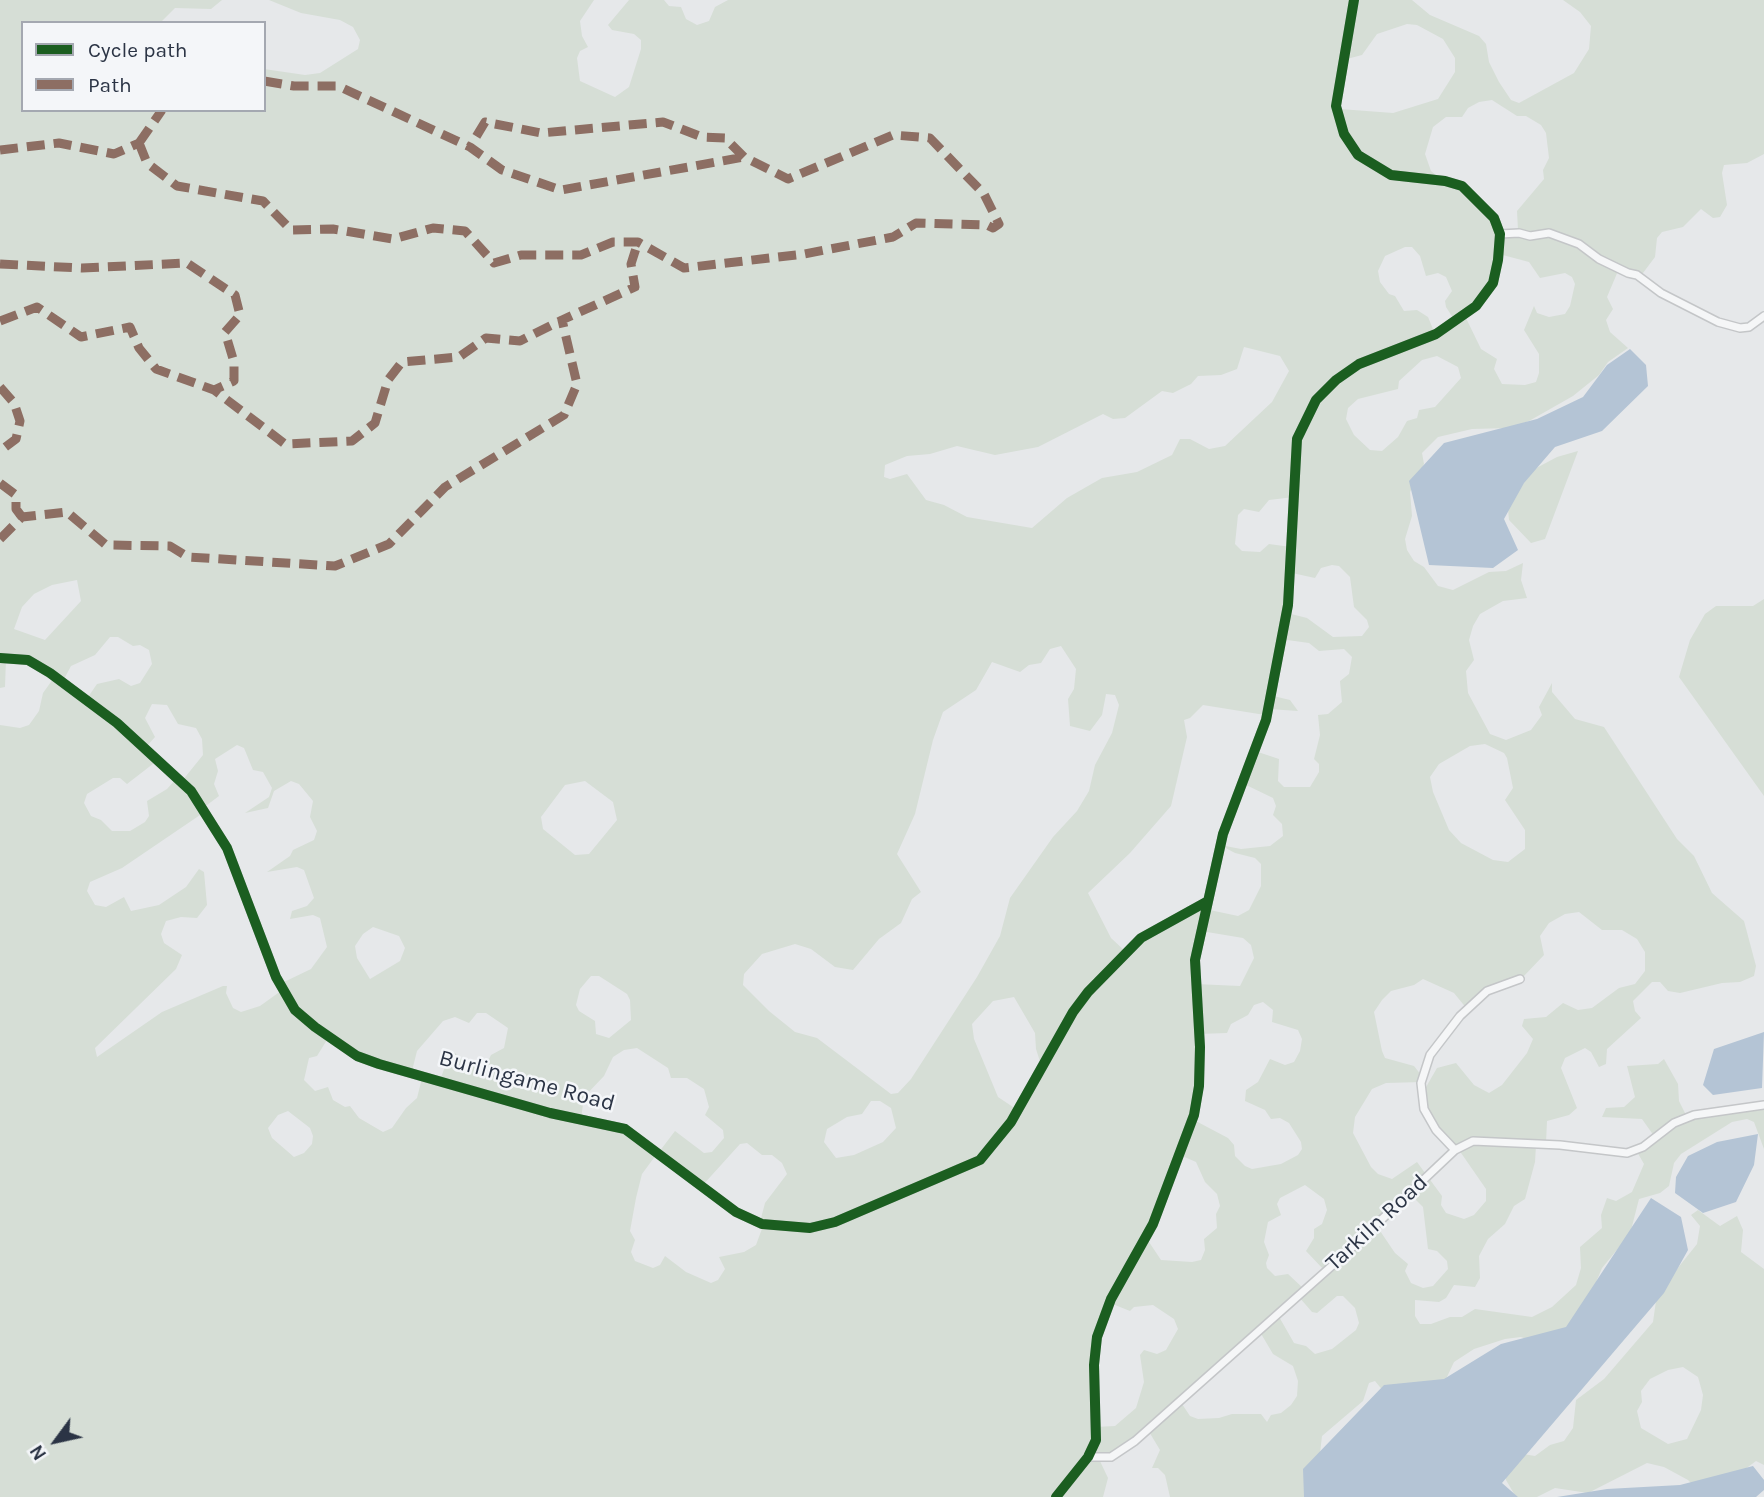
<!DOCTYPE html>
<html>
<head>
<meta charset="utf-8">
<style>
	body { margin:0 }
	#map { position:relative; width:1764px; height:1497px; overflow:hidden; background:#e6e8ea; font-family:Karla,sans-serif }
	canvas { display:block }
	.legend { position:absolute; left:21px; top:21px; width:245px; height:91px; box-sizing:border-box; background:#f4f6f9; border:2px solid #a4a8b1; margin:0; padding:9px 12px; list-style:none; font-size:21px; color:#2b3445 }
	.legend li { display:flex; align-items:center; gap:14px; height:35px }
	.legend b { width:35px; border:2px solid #a4a8b1 }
	.north { position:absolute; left:21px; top:1406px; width:70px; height:70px; -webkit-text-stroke:5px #f4f6f9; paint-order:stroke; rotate:237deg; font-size:19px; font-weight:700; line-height:28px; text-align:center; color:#2b3445 }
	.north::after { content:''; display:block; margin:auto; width:24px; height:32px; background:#2b3445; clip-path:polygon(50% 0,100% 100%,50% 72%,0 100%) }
</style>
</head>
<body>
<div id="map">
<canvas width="1764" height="1497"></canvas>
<ul class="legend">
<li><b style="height:9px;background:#1b5e20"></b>Cycle path</li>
<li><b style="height:9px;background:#8d6e63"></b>Path</li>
</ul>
<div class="north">N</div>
</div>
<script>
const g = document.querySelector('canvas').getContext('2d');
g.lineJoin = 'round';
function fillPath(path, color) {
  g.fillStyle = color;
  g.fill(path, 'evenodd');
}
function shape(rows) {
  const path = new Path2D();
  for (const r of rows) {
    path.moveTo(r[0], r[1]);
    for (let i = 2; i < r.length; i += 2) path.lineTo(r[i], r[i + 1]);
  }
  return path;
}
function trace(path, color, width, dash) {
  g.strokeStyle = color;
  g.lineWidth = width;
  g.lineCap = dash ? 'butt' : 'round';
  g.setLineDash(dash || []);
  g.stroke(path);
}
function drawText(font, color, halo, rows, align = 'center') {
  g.font = font + ' Karla,sans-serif';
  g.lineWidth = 5;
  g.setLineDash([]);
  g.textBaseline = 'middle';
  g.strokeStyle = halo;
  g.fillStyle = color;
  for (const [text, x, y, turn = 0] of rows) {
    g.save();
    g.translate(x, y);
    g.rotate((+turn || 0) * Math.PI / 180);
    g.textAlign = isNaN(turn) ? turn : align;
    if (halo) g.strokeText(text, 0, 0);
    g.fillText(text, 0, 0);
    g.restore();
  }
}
fillPath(shape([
	[0,0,222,0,211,9,175,8,160,23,23,23,23,110,264,110,264,69,305,75,320,73,358,49,360,40,353,27,340,20,301,13,269,0,594,0,580,21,582,36,588,47,580,51,577,58,580,81,615,97,629,87,641,49,641,40,634,34,612,30,608,25,629,0,664,0,669,6,681,7,686,19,697,25,709,21,715,7,728,0,1412,0,1430,15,1479,36,1486,44,1489,62,1499,82,1511,100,1519,103,1574,73,1589,49,1591,26,1580,12,1563,0,1764,0,1764,154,1747,163,1724,165,1722,173,1727,205,1720,217,1713,218,1701,209,1683,227,1662,232,1657,238,1655,257,1640,277,1618,271,1607,297,1613,309,1606,320,1610,332,1628,348,1608,362,1599,375,1573,396,1529,421,1509,428,1472,429,1438,437,1422,453,1424,464,1410,492,1412,516,1405,539,1407,550,1414,561,1424,567,1438,586,1453,590,1489,572,1506,571,1523,563,1521,580,1527,598,1503,601,1480,614,1473,626,1469,640,1474,660,1466,671,1468,693,1490,734,1506,740,1531,730,1542,715,1539,707,1552,683,1552,692,1575,719,1604,727,1677,839,1694,856,1712,893,1744,921,1756,966,1754,976,1740,982,1722,983,1680,993,1668,991,1660,982,1652,982,1633,1001,1635,1011,1641,1018,1607,1049,1606,1064,1599,1067,1591,1052,1585,1048,1565,1058,1561,1068,1577,1108,1569,1115,1547,1121,1546,1143,1536,1145,1535,1162,1525,1199,1514,1206,1505,1224,1488,1239,1479,1256,1480,1278,1475,1287,1454,1285,1446,1298,1439,1302,1415,1300,1415,1316,1420,1324,1431,1324,1450,1317,1462,1317,1475,1309,1532,1317,1552,1307,1576,1285,1581,1268,1580,1247,1602,1228,1601,1215,1607,1198,1616,1201,1632,1192,1644,1164,1636,1150,1654,1136,1642,1119,1602,1117,1606,1108,1624,1107,1635,1097,1627,1066,1658,1064,1664,1059,1678,1084,1679,1101,1687,1117,1764,1105,1764,1149,1754,1122,1747,1119,1732,1122,1681,1154,1674,1163,1669,1186,1660,1193,1639,1199,1630,1234,1602,1268,1579,1323,1537,1343,1521,1337,1505,1339,1474,1349,1454,1362,1446,1379,1384,1392,1375,1381,1369,1383,1363,1401,1322,1436,1315,1497,1170,1497,1165,1475,1158,1468,1152,1468,1160,1450,1148,1430,1099,1459,1108,1478,1103,1497,0,1497,0,725,20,728,29,725,39,711,43,693,53,679,29,661,6,659,5,687,0,688],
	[1407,24,1417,25,1443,39,1455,58,1455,72,1438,99,1393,113,1340,109,1338,96,1343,60,1362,55,1377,34],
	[1492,100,1517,116,1526,116,1541,125,1546,133,1549,158,1543,170,1544,179,1517,211,1518,230,1500,234,1493,219,1462,187,1443,181,1431,171,1425,154,1433,127,1446,117,1462,117,1468,108,1479,102],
	[1405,247,1412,247,1420,256,1426,276,1438,273,1446,277,1452,291,1445,301,1446,307,1455,321,1435,334,1428,317,1417,310,1404,311,1395,296,1389,294,1380,282,1378,271,1385,256],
	[1499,254,1529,262,1540,278,1565,273,1572,277,1575,284,1570,306,1565,314,1549,317,1537,313,1534,306,1524,330,1539,354,1539,373,1536,382,1525,385,1502,384,1494,369,1497,359,1481,349,1465,316,1494,279],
	[1244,347,1280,356,1289,371,1272,402,1225,446,1209,449,1190,439,1180,439,1172,455,1137,472,1102,478,1067,498,1032,528,967,517,944,505,926,500,907,474,890,479,884,477,885,465,907,456,930,454,957,446,995,455,1038,447,1103,414,1113,419,1125,418,1162,391,1173,393,1191,384,1198,376,1221,375,1237,369],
	[1437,356,1458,367,1461,378,1435,407,1419,410,1417,418,1407,421,1398,437,1382,451,1370,450,1354,435,1346,419,1348,408,1358,399,1398,389,1399,381,1422,360],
	[1294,497,1291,547,1269,544,1260,552,1242,551,1235,544,1238,515,1244,509,1259,512,1269,500],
	[1332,565,1339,566,1350,577,1354,607,1367,620,1369,627,1362,636,1333,637,1307,618,1287,613,1292,573,1315,578,1321,568],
	[77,580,81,601,45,640,14,629,22,607,34,594,52,585],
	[110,637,118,637,133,646,140,645,149,650,152,664,140,683,131,686,119,679,97,684,86,700,63,681,71,666,95,655],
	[1280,639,1309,643,1319,651,1344,649,1352,657,1349,674,1340,681,1342,702,1328,714,1318,715,1320,735,1314,759,1319,764,1319,772,1310,787,1284,787,1278,781,1279,759,1255,751,1242,783,1273,798,1276,806,1273,815,1282,824,1283,836,1270,846,1241,849,1220,845,1235,853,1255,858,1261,864,1261,886,1249,910,1238,916,1205,909,1201,905,1126,952,1111,938,1088,893,1130,853,1171,806,1187,737,1184,720,1190,718,1203,705,1265,715,1269,709,1298,711,1290,700,1269,695],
	[1061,646,1076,669,1074,689,1068,699,1070,726,1090,731,1102,715,1106,694,1115,695,1119,705,1112,733,1095,765,1089,791,1077,811,1053,837,1010,898,1000,936,977,977,911,1079,898,1093,891,1094,817,1038,795,1032,769,1011,743,985,744,974,762,954,795,944,811,949,835,967,853,970,879,939,901,923,912,899,921,892,897,854,915,814,933,740,943,712,976,690,992,662,1020,672,1029,665,1041,663,1050,649],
	[152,704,167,705,178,724,196,728,202,739,203,755,182,781,176,779,167,789,147,801,149,816,145,822,130,831,112,831,101,820,91,816,84,803,87,794,113,778,120,778,127,784,158,760,146,747,155,737,145,718],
	[1485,744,1504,753,1507,758,1513,788,1505,800,1525,830,1525,849,1508,862,1493,860,1461,843,1449,830,1433,792,1430,777,1439,764,1470,746],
	[237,745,244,748,253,770,263,772,272,788,269,797,245,813,268,808,274,791,291,781,299,784,313,801,310,817,317,831,314,840,293,850,290,856,267,872,297,867,304,870,314,898,307,906,292,911,290,919,313,915,320,918,327,947,311,969,284,982,285,988,260,1006,241,1012,233,1008,226,993,227,986,223,986,162,1012,97,1057,95,1048,176,969,182,955,164,943,161,934,166,921,181,917,197,918,207,905,204,872,199,869,186,887,159,905,131,911,124,897,106,907,95,905,87,891,90,882,122,868,203,813,203,808,219,796,214,784,218,771,215,759],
	[585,781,613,802,617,820,589,854,575,855,543,829,541,817,565,785],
	[1579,912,1602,930,1622,930,1637,939,1645,952,1645,971,1635,984,1619,988,1592,1008,1578,1010,1563,1003,1546,1017,1524,1019,1522,1026,1533,1039,1527,1053,1502,1085,1489,1093,1474,1085,1456,1063,1437,1068,1422,1094,1432,1122,1459,1150,1486,1189,1486,1201,1474,1215,1464,1219,1446,1213,1441,1205,1442,1196,1417,1162,1392,1179,1378,1174,1371,1167,1353,1133,1355,1117,1372,1089,1386,1083,1422,1082,1422,1076,1414,1066,1385,1058,1382,1051,1374,1012,1382,1000,1391,991,1414,985,1423,979,1454,993,1467,1009,1492,989,1523,977,1544,955,1540,936,1549,923,1565,914],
	[373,927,399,936,405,948,400,961,370,979,357,958,355,946,363,934],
	[1201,931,1243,938,1251,945,1254,958,1240,986,1195,984],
	[591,976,599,976,627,994,630,1000,631,1020,609,1038,596,1034,595,1021,579,1011,576,1005,580,989],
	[1014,997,1035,1033,1036,1049,1043,1071,1016,1109,998,1097,974,1039,972,1024,993,1001],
	[1263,1002,1273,1010,1272,1022,1298,1030,1302,1039,1300,1051,1294,1062,1285,1065,1270,1059,1258,1082,1246,1090,1245,1101,1265,1110,1271,1119,1280,1118,1289,1123,1301,1142,1302,1149,1298,1155,1281,1164,1252,1169,1245,1166,1235,1156,1234,1145,1228,1138,1192,1119,1198,1088,1199,1034,1227,1033,1231,1024,1248,1015,1254,1005],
	[477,1013,486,1013,508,1028,504,1048,491,1055,487,1063,478,1066,470,1066,455,1053,448,1059,440,1080,422,1078,417,1098,406,1108,392,1128,383,1132,359,1118,350,1106,345,1107,333,1100,328,1087,315,1091,304,1080,309,1058,317,1056,330,1035,380,1063,412,1071,417,1051,443,1021,455,1017,469,1023],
	[637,1048,668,1068,671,1078,687,1078,704,1089,709,1107,705,1115,723,1130,724,1138,712,1152,704,1153,675,1131,659,1152,702,1186,740,1144,747,1143,762,1155,772,1155,782,1163,787,1174,765,1203,760,1222,763,1226,756,1245,744,1252,719,1257,725,1269,718,1280,711,1283,686,1272,665,1256,660,1265,653,1268,635,1261,631,1252,635,1240,630,1231,636,1198,642,1174,656,1155,624,1129,581,1119,584,1097,604,1076,613,1057,624,1050],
	[871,1101,880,1101,891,1108,896,1128,883,1142,854,1155,836,1158,824,1142,827,1129,847,1117,862,1114],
	[288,1111,310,1128,313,1136,312,1144,304,1153,294,1157,272,1138,268,1128,278,1115],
	[1180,1155,1196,1162,1205,1182,1217,1194,1220,1206,1216,1214,1217,1228,1204,1239,1205,1250,1201,1260,1192,1262,1161,1260,1145,1236],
	[1305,1185,1324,1199,1327,1210,1322,1224,1314,1229,1314,1238,1306,1251,1324,1270,1304,1289,1288,1274,1275,1276,1267,1268,1266,1263,1269,1255,1264,1242,1268,1222,1281,1215,1277,1204,1280,1198],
	[1409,1193,1423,1207,1428,1249,1437,1251,1447,1261,1448,1269,1433,1286,1423,1288,1411,1283,1405,1271,1408,1264,1395,1253,1376,1225],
	[1337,1296,1343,1296,1355,1308,1359,1323,1356,1330,1332,1349,1315,1354,1306,1346,1294,1343,1278,1315,1299,1297,1312,1312,1317,1313],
	[1110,1303,1130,1311,1134,1307,1153,1305,1174,1319,1178,1329,1166,1350,1157,1354,1144,1350,1140,1355,1144,1382,1136,1408,1115,1426,1095,1427,1093,1371],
	[1260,1332,1273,1354,1293,1366,1298,1381,1297,1396,1291,1405,1281,1413,1271,1415,1267,1422,1261,1414,1232,1414,1219,1418,1198,1419,1190,1416,1180,1401],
	[1578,451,1545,539,1531,543,1509,520,1507,498,1527,473,1557,457],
	[1764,599,1764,796,1679,677,1690,640,1705,614,1716,606,1753,606],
	[1698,1210,1720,1226,1737,1216,1743,1230,1741,1252,1764,1269,1764,1465,1756,1461,1744,1470,1698,1490,1688,1480,1664,1467,1647,1463,1588,1493,1555,1488,1537,1497,1516,1497,1506,1480,1505,1470,1523,1454,1535,1456,1550,1445,1564,1441,1573,1428,1576,1400,1604,1379,1653,1322,1657,1294,1697,1244,1700,1226,1691,1215],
	[1683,1367,1698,1377,1703,1395,1701,1410,1687,1439,1668,1444,1641,1428,1637,1411,1642,1402,1641,1391,1650,1379,1668,1370]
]), '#d6ded6');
fillPath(shape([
	[1630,349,1646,365,1648,386,1602,431,1555,447,1524,483,1504,519,1518,550,1493,568,1429,565,1409,481,1444,443,1537,419,1583,397,1607,365],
	[1764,1032,1762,1088,1713,1095,1703,1085,1714,1049],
	[1758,1134,1754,1165,1736,1202,1703,1213,1675,1193,1676,1177,1688,1156,1717,1142],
	[1651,1198,1681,1217,1688,1250,1664,1293,1502,1483,1518,1497,1304,1497,1303,1469,1384,1385,1444,1379,1501,1344,1566,1327],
	[1753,1466,1764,1480,1764,1490,1756,1497,1557,1497,1607,1489,1680,1485]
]), '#b4c4d5');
const minor = shape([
	[1500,234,1519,233,1530,236,1549,233,1579,244,1599,259,1628,273,1637,275,1661,293,1718,322,1740,328,1749,327,1764,316],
	[0,658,28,660,50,673,117,723,191,791,227,848,276,977,295,1010,315,1027,357,1056,379,1064,550,1113,625,1129,736,1212,762,1224,810,1228,835,1222,980,1160,1011,1122,1073,1012,1088,992,1141,938,1206,902],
	[1455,1150,1436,1130,1424,1109,1421,1083,1430,1055,1460,1016,1487,991,1520,979],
	[1088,1457,1111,1457,1135,1441,1343,1256,1455,1150,1473,1141,1560,1145,1627,1153,1643,1147,1674,1123,1694,1115,1764,1105],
	[1056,1497,1088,1457,1096,1440,1094,1365,1097,1337,1111,1299,1153,1224,1194,1115,1199,1086,1200,1047,1195,960,1223,834,1266,720,1288,605,1297,439,1316,400,1336,380,1359,364,1436,334,1476,306,1493,283,1498,260,1500,234,1494,218,1462,186,1445,181,1391,175,1358,155,1344,134,1336,106,1354,0]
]);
trace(minor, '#c4c6c8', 10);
trace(minor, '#f5f6f7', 7);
trace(shape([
	[264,81,294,86,338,86,470,147,502,170,561,190,744,157],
	[139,143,147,163,177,186,263,201,291,230,333,229,393,239,433,228,465,231,494,263,521,255,581,255,613,242,638,242,684,268,804,254,893,237,916,223,987,225,993,228,999,224,984,194,930,138,893,135,788,179,744,157,725,138,702,137,663,122,541,133,485,122,470,147],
	[139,143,162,110],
	[0,150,59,143,114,154,139,143],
	[0,264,82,268,187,263,235,295,240,315,225,332,234,362,234,381,214,390],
	[0,321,37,307,81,337,130,327,139,348,156,369,214,390,285,444,352,441,375,423,388,380,402,362,459,357,486,338,520,341,562,320],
	[0,387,14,403,20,421,16,439,0,451],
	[0,483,16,495,16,509,22,517],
	[0,539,22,517,67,512,106,545,170,546,188,557,335,566,389,544,445,487,564,415,577,384,562,320,635,287,631,264,638,242]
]), '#8d6e63', 9, [18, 9]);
trace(shape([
	[0,658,28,660,50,673,117,723,191,791,227,848,276,977,295,1010,315,1027,357,1056,379,1064,550,1113,625,1129,736,1212,762,1224,810,1228,835,1222,980,1160,1011,1122,1073,1012,1088,992,1141,938,1206,902],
	[1056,1497,1088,1457,1096,1440,1094,1365,1097,1337,1111,1299,1153,1224,1194,1115,1199,1086,1200,1047,1195,960,1223,834,1266,720,1288,605,1297,439,1316,400,1336,380,1359,364,1436,334,1476,306,1493,283,1498,260,1500,234,1494,218,1462,186,1445,181,1391,175,1358,155,1344,134,1336,106,1354,0]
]), '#1b5e20', 10);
drawText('23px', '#2b3445', '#f4f6f9', [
	["Burlingame Road",527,1081,15],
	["Tarkiln Road",1377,1223,-43]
]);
</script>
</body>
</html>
